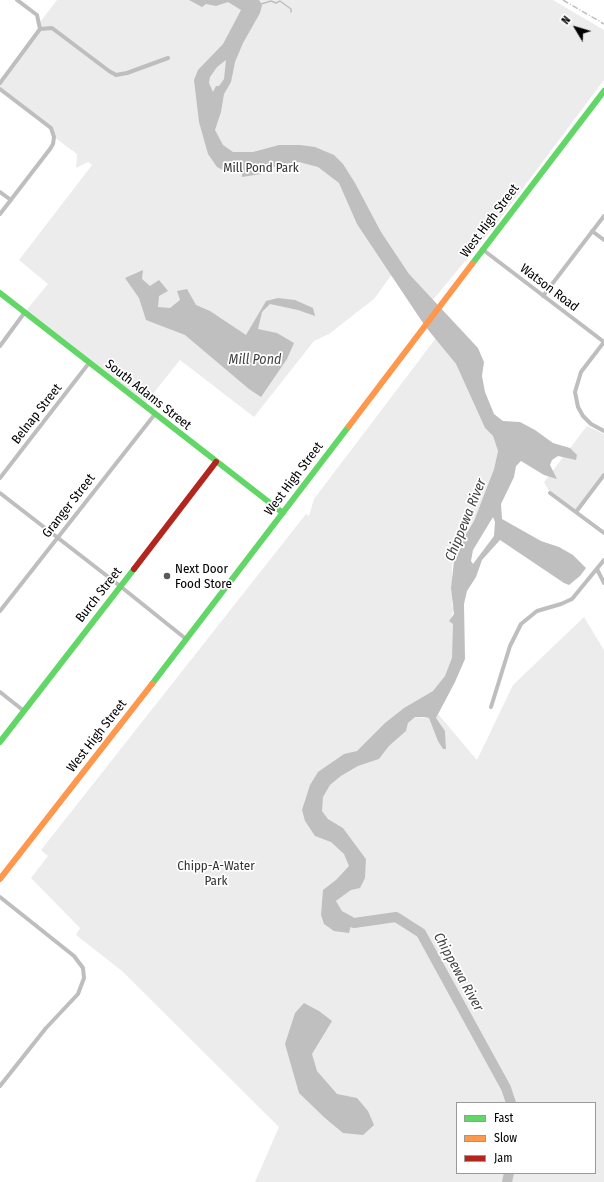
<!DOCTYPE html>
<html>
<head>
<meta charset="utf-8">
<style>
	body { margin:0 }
	#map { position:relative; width:604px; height:1182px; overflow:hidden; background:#fff; font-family:"Fira Sans Condensed",sans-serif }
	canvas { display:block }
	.legend { position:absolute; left:456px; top:1102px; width:140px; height:72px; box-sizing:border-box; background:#fff; border:1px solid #999; margin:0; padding:5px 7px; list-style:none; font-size:12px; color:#000 }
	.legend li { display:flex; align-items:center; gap:8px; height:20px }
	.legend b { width:20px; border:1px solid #999 }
	.north { position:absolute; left:556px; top:8px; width:40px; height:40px; -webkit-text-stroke:3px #fff; paint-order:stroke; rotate:308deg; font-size:11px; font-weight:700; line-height:16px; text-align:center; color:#000 }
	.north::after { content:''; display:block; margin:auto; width:14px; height:18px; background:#000; clip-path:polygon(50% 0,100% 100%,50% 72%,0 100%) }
</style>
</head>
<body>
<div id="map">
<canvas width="604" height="1182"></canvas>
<ul class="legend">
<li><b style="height:5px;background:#63d668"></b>Fast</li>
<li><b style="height:5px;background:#ff974d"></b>Slow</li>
<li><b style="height:5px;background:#b3261e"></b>Jam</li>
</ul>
<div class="north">N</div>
</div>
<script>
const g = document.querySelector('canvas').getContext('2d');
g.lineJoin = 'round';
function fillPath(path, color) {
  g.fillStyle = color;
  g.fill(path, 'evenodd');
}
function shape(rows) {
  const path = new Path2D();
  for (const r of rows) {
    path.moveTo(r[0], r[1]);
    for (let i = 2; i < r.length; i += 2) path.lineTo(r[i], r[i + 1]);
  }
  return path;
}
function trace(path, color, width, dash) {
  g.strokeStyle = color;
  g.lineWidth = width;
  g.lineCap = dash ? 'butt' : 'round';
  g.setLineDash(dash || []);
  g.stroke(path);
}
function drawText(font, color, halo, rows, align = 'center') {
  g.font = font + ' "Fira Sans Condensed",sans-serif';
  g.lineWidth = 3.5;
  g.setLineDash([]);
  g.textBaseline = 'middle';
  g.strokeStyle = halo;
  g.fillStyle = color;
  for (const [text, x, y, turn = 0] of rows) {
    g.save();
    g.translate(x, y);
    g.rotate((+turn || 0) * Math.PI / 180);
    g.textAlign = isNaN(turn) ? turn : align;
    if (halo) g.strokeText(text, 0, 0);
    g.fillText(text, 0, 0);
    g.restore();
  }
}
fillPath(shape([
	[57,0,553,0,604,30,604,80,496,224,427,307,398,266,374,299,329,334,314,341,254,417,180,360,144,405,25,312,48,284,19,260,92,165,88,162,76,168,77,154,54,137,51,128,0,89,0,83,37,35,40,22],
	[436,338,456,364,485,428,493,436,498,451,494,469,474,521,455,552,452,566,452,605,454,609,451,619,453,624,456,677,319,783,318,815,355,853,330,906,353,917,342,911,336,901,351,890,366,859,343,828,328,819,321,810,322,797,330,785,341,776,358,766,379,759,389,746,406,731,408,723,415,717,429,718,443,749,446,749,445,732,436,718,438,714,477,760,513,685,584,617,604,650,604,1182,255,1182,279,1127,122,971,76,935,80,928,31,878,48,856,41,850,306,514,309,516,314,499],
	[457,1103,595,1103,595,1173,457,1173],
	[587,426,604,434,604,475,576,512,550,493,544,482]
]), '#ececec');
fillPath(shape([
	[189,0,259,0,262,5,260,13,243,43,235,62,231,82,224,94,221,112,215,130,223,145,233,152,253,152,279,145,300,145,315,147,334,155,343,164,355,183,381,232,409,274,478,348,484,362,482,376,485,392,494,414,503,421,520,422,535,430,553,443,570,448,577,455,576,460,558,456,552,460,550,465,557,479,544,475,521,461,516,466,514,477,501,504,502,519,541,541,559,547,573,555,586,568,580,576,569,585,564,583,500,540,482,560,476,577,467,591,464,604,465,659,455,682,436,718,445,731,446,749,443,749,438,741,429,718,424,717,415,717,408,723,406,731,389,746,379,759,358,766,341,776,330,785,323,797,322,811,328,819,343,828,366,859,365,878,360,888,351,890,336,901,342,911,353,917,349,933,334,931,324,924,321,915,323,890,336,880,349,866,344,854,331,842,315,836,305,821,302,810,310,785,318,772,344,754,357,751,385,723,404,708,433,691,445,676,452,658,453,624,449,621,454,614,451,588,455,552,474,521,494,469,498,451,493,436,485,428,456,364,425,326,357,224,339,183,318,167,299,162,278,165,261,174,242,177,242,172,223,170,217,167,208,154,199,122,194,80,198,70,223,44,241,10,228,2,216,6,206,4,202,7],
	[226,60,224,79,219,86,216,86,213,92,209,83,210,77,217,67],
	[493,517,495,522,494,536,473,564,471,561,473,550],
	[143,270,142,279,150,286,159,280,168,291,159,296,158,307,170,308,180,300,177,291,187,289,196,305,210,311,246,335,266,301,278,298,295,300,313,308,315,316,298,310,270,304,262,312,258,329,277,333,294,343,287,359,261,397,249,389,185,335,146,320,139,298,125,278],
	[304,1003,319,1011,332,1021,312,1054,317,1071,337,1094,357,1098,368,1111,374,1125,363,1135,343,1133,325,1118,299,1093,285,1044,295,1013]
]), '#bfbfbf');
trace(shape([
	[261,4,271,1,276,3,280,1,291,9,291,12]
]), '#bfbfbf', 1.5);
trace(shape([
	[339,918,354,923,396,917,421,933,506,1088,511,1103],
	[507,1182,509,1173]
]), '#bfbfbf', 10);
trace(shape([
	[17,0,37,15,40,29],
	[40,29,52,28,109,71,116,75,127,73,168,58],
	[0,83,40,29],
	[0,89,51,128,54,137,53,144,50,149,0,214],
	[0,192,11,200],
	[592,231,604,240],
	[482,249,604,342],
	[543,296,604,216],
	[604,342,581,372,575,392,578,407,583,416,591,424,604,431],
	[0,346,25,312],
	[0,478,89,363],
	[0,493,120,586,186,639],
	[550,493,604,533],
	[576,512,604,475],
	[597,569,604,583],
	[0,611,155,414],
	[0,692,24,711],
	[491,707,510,646,521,624,537,611,561,604,572,599,604,560],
	[0,897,74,956,83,968,84,978,78,994,46,1028,0,1086]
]), '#bebebe', 4);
trace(shape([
	[472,264,604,91],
	[0,293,283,513],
	[152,684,349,426],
	[0,742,134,569]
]), '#63d668', 6);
trace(shape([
	[349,426,472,264],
	[0,879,152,684]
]), '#ff974d', 6);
trace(shape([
	[134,569,216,462]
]), '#b3261e', 6);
trace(shape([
	[563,0,604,24]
]), '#bebebe', 1.5, [6, 2, 1, 2]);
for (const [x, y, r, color] of [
	[167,576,4,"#595959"]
]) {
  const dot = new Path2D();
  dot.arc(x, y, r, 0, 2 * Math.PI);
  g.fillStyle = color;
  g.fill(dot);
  trace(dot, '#fff', 1.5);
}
drawText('13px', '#333', '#fff', [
	["Mill Pond Park",261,168],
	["Chipp-A-Water",216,866],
	["Park",216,881]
]);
drawText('13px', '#000', '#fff', [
	["West High Street",490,221,-53],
	["Watson Road",549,288,37],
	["South Adams Street",148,395,38],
	["Belnap Street",37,414,-52],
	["West High Street",294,479,-53],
	["Granger Street",69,506,-52],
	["Burch Street",99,595,-52],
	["West High Street",97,736,-52]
]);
drawText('13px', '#000', '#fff', [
	["Next Door",175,569],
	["Food Store",175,584]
], 'left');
drawText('italic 14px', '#444', '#fff', [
	["Mill Pond",255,360],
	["Chippewa River",466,520,-68],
	["Chippewa River",458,972,61]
]);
</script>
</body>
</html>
